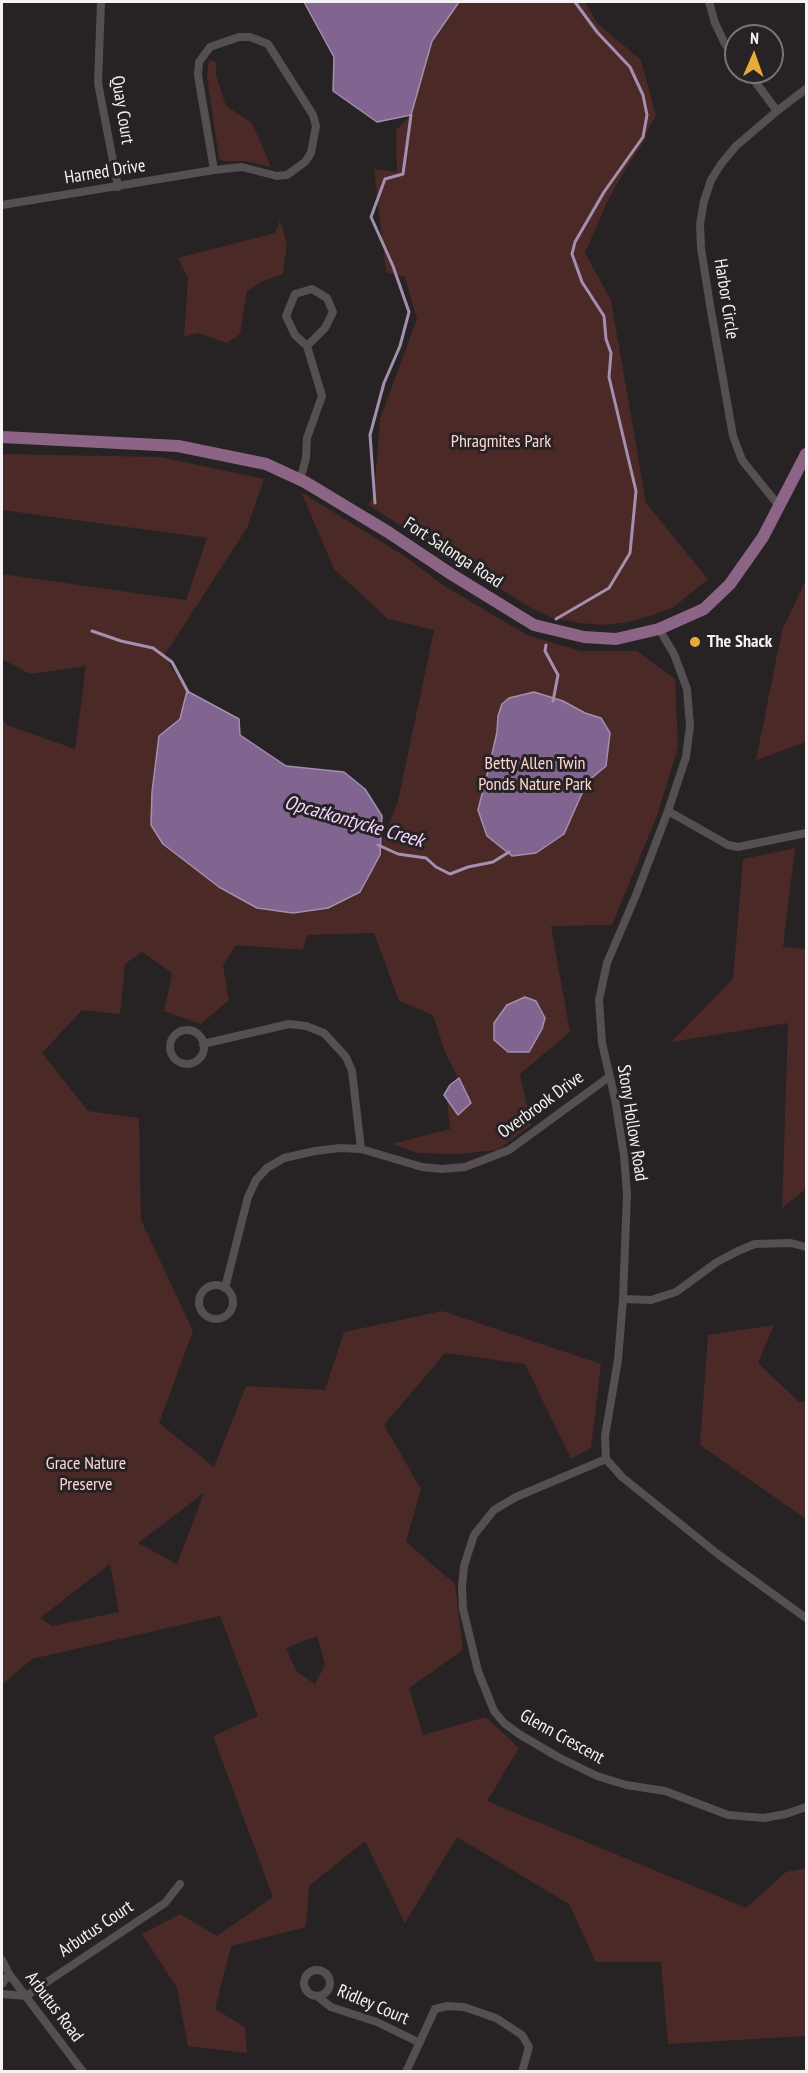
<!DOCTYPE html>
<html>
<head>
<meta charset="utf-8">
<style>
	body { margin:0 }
	#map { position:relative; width:808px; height:2073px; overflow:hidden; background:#272224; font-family:"PT Sans Narrow",sans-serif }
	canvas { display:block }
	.frame { position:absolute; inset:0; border:3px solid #f5f2f3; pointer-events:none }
	.north { position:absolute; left:724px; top:24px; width:60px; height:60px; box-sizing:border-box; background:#272224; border:2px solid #797577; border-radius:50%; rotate:2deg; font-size:16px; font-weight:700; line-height:24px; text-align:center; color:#f5f2f3 }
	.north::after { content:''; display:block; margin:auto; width:21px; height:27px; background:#e8ab37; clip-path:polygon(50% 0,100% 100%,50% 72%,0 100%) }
</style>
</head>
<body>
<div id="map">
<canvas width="808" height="2073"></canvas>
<div class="frame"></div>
<div class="north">N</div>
</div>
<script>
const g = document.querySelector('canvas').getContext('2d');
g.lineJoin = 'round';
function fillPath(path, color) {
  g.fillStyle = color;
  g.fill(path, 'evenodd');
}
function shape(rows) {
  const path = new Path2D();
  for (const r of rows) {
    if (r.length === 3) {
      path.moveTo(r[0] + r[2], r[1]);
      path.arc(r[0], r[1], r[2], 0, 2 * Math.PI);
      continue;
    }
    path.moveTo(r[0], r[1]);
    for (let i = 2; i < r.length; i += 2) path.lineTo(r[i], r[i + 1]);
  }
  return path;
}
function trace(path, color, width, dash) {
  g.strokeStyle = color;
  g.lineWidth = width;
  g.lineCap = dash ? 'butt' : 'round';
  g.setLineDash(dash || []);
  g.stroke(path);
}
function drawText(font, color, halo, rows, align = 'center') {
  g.font = font + ' "PT Sans Narrow",sans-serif';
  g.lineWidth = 6;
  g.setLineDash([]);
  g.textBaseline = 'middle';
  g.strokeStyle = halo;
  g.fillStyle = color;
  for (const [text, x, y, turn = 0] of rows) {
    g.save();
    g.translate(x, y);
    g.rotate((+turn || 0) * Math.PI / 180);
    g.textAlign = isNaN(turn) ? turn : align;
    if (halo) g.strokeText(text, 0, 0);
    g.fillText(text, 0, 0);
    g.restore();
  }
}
fillPath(shape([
	[459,2,585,2,597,23,641,60,656,116,647,131,645,140,628,165,607,202,585,253,611,300,646,503,708,579,674,607,653,615,628,622,602,625,580,623,550,617,531,608,368,505,374,495,380,419,417,319,405,277,386,272,374,169,397,172,396,130,411,115,432,41],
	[209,59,216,62,216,75,226,106,252,123,271,167,244,161,224,161,219,159,207,76],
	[280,220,287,244,283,274,261,282,247,291,240,334,227,343,198,333,184,337,188,278,178,258,275,233],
	[2,454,160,457,264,479,247,528,164,656,187,691,180,719,159,736,152,792,151,825,163,845,187,862,380,855,380,846,398,801,434,630,388,619,334,569,301,492,406,557,443,585,527,635,581,651,637,651,675,679,678,747,658,813,612,925,551,926,570,1032,520,1074,531,1125,498,1150,458,1154,418,1153,392,1144,450,1129,447,1101,458,1115,471,1103,445,1052,433,1015,399,1001,374,933,307,935,303,950,236,945,223,965,229,1000,201,1024,164,1011,172,973,142,952,125,964,120,1014,82,1010,42,1053,88,1111,139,1118,141,1220,193,1331,159,1423,214,1467,246,1386,325,1390,344,1332,442,1311,601,1364,591,1448,571,1459,525,1364,445,1353,384,1425,421,1489,406,1542,455,1584,463,1650,409,1688,423,1735,486,1717,519,1748,487,1801,746,1908,786,1872,806,1868,806,2051,806,2036,668,2044,661,1962,596,1962,569,1904,457,1837,405,1923,365,1841,309,1886,306,1927,231,1946,215,2009,245,2027,247,2053,188,2046,177,1988,142,1934,180,1914,217,1936,273,1897,213,1736,258,1716,220,1616,32,1659,2,1685,2,718,7,725,75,749,86,666,30,674,2,659,2,574,186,600,207,538,2,510],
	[204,1493,177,1564,138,1543],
	[110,1564,119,1612,52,1626,40,1618],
	[317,1636,325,1665,315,1684,296,1671,286,1648],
	[806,580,806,742,756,760,782,630],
	[795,848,783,947,806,949,806,1189,782,1208,788,1023,671,1042,733,979,743,859],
	[774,1325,758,1363,799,1402,806,1402,806,1519,700,1445,708,1335]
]), '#4a2927');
const water = shape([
	[304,2,459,2,432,41,411,115,377,122,333,91,334,57,304,2],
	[187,691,239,719,240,735,286,766,344,772,365,789,382,816,380,855,360,892,328,908,293,913,257,908,219,887,163,844,151,825,152,792,159,736,180,719,187,691],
	[534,692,563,701,585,713,601,718,610,733,606,766,587,782,564,834,536,853,512,856,487,836,478,810,490,763,497,732,498,716,502,704,509,698,534,692],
	[525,997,536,1001,545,1018,542,1029,529,1052,508,1052,494,1040,494,1023,507,1005,525,997],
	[459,1078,471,1103,458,1115,444,1095,450,1085,459,1078]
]);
fillPath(water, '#816490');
trace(water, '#a48fae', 1.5);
trace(shape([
	[375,503,370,435,384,383,400,346,409,312,393,266,371,217,385,179,403,174,411,115],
	[556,619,609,588,630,553,636,491,609,377,611,353,606,339,604,316,582,282,572,254,575,242,604,192,643,137,647,115,643,95,630,67,597,32,575,2],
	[92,631,121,641,153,648,172,662,188,692],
	[546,645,545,651,558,675,553,701],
	[378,845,398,854,426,858,436,867,450,874,468,867,493,862,509,852]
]), '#a48fae', 3);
trace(shape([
	[101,2,98,83,118,187],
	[709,2,715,23,725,44,736,57],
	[239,37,250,37,268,44,313,115,316,126,311,153,305,162,287,175,277,176,242,167,214,170,198,75,199,62,210,47,239,37],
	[748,72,777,111,806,89],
	[777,111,736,146,721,164,711,180,704,201,700,224,701,248,710,305,733,436,742,460,779,506],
	[2,205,214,170],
	[300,480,306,458,307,438,322,396,307,346,295,335,286,316,295,294,312,289,327,298,333,312,325,328,307,346],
	[659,629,674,654,687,689,690,726,686,757,668,811,636,895,607,963,599,1000,602,1043,615,1099,624,1156,627,1194,623,1299,618,1360,605,1436,606,1459,622,1477,719,1555,806,1618],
	[668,811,728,845,738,847,806,833],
	[187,1047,17],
	[203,1044,289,1024,306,1026,324,1033,346,1057,352,1071,361,1149],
	[216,1302,17],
	[225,1288,248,1197,256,1180,267,1168,284,1158,315,1151,340,1148,361,1149,422,1167,442,1169,465,1167,509,1150,609,1077],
	[623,1299,651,1300,676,1292,717,1262,738,1251,755,1244,791,1243,806,1247],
	[606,1459,516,1497,494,1510,474,1535,464,1566,462,1587,463,1609,478,1671,494,1711,504,1723,519,1734,558,1757,597,1776,626,1785,665,1791,728,1815,764,1818,786,1814,806,1807],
	[2,1960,9,1974,83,2072],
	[317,1983,13],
	[2,1984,9,1974],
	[2,1994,26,1996,165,1903,180,1884],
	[317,1996,331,2007,377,2022,418,2042],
	[406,2072,435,2009,447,2006,464,2007,496,2018,522,2035,529,2047,522,2072]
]), '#554f51', 8);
trace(shape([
	[2,437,178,446,266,464,305,482,388,532,451,574,534,625,584,637,616,639,659,629,704,609,730,584,763,537,806,454]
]), '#8c6586', 12);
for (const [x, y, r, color] of [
	[695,642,6,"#e8ab37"]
]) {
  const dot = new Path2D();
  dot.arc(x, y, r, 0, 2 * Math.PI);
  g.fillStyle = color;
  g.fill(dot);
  trace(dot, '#272224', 2);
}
drawText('18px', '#f5f2f3', '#272224', [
	["Quay Court",122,110,81],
	["Harned Drive",105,172,-9],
	["Harbor Circle",726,299,81],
	["Fort Salonga Road",453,553,33],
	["Overbrook Drive",541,1105,-36],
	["Stony Hollow Road",632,1123,81],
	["Glenn Crescent",562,1737,29],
	["Arbutus Court",96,1929,-34],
	["Ridley Court",373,2005,23],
	["Arbutus Road",54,2007,53]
]);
drawText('18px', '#fcd7d3', '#272224', [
	["Phragmites Park",501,442],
	["Betty Allen Twin",535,764],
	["Ponds Nature Park",535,785],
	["Grace Nature",86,1464],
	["Preserve",86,1485]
]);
drawText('bold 18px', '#f5f2f3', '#272224', [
	["The Shack",707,642]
], 'left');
drawText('italic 20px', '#efd5ff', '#272224', [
	["Opcatkontycke Creek",354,822,16]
]);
</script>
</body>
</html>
